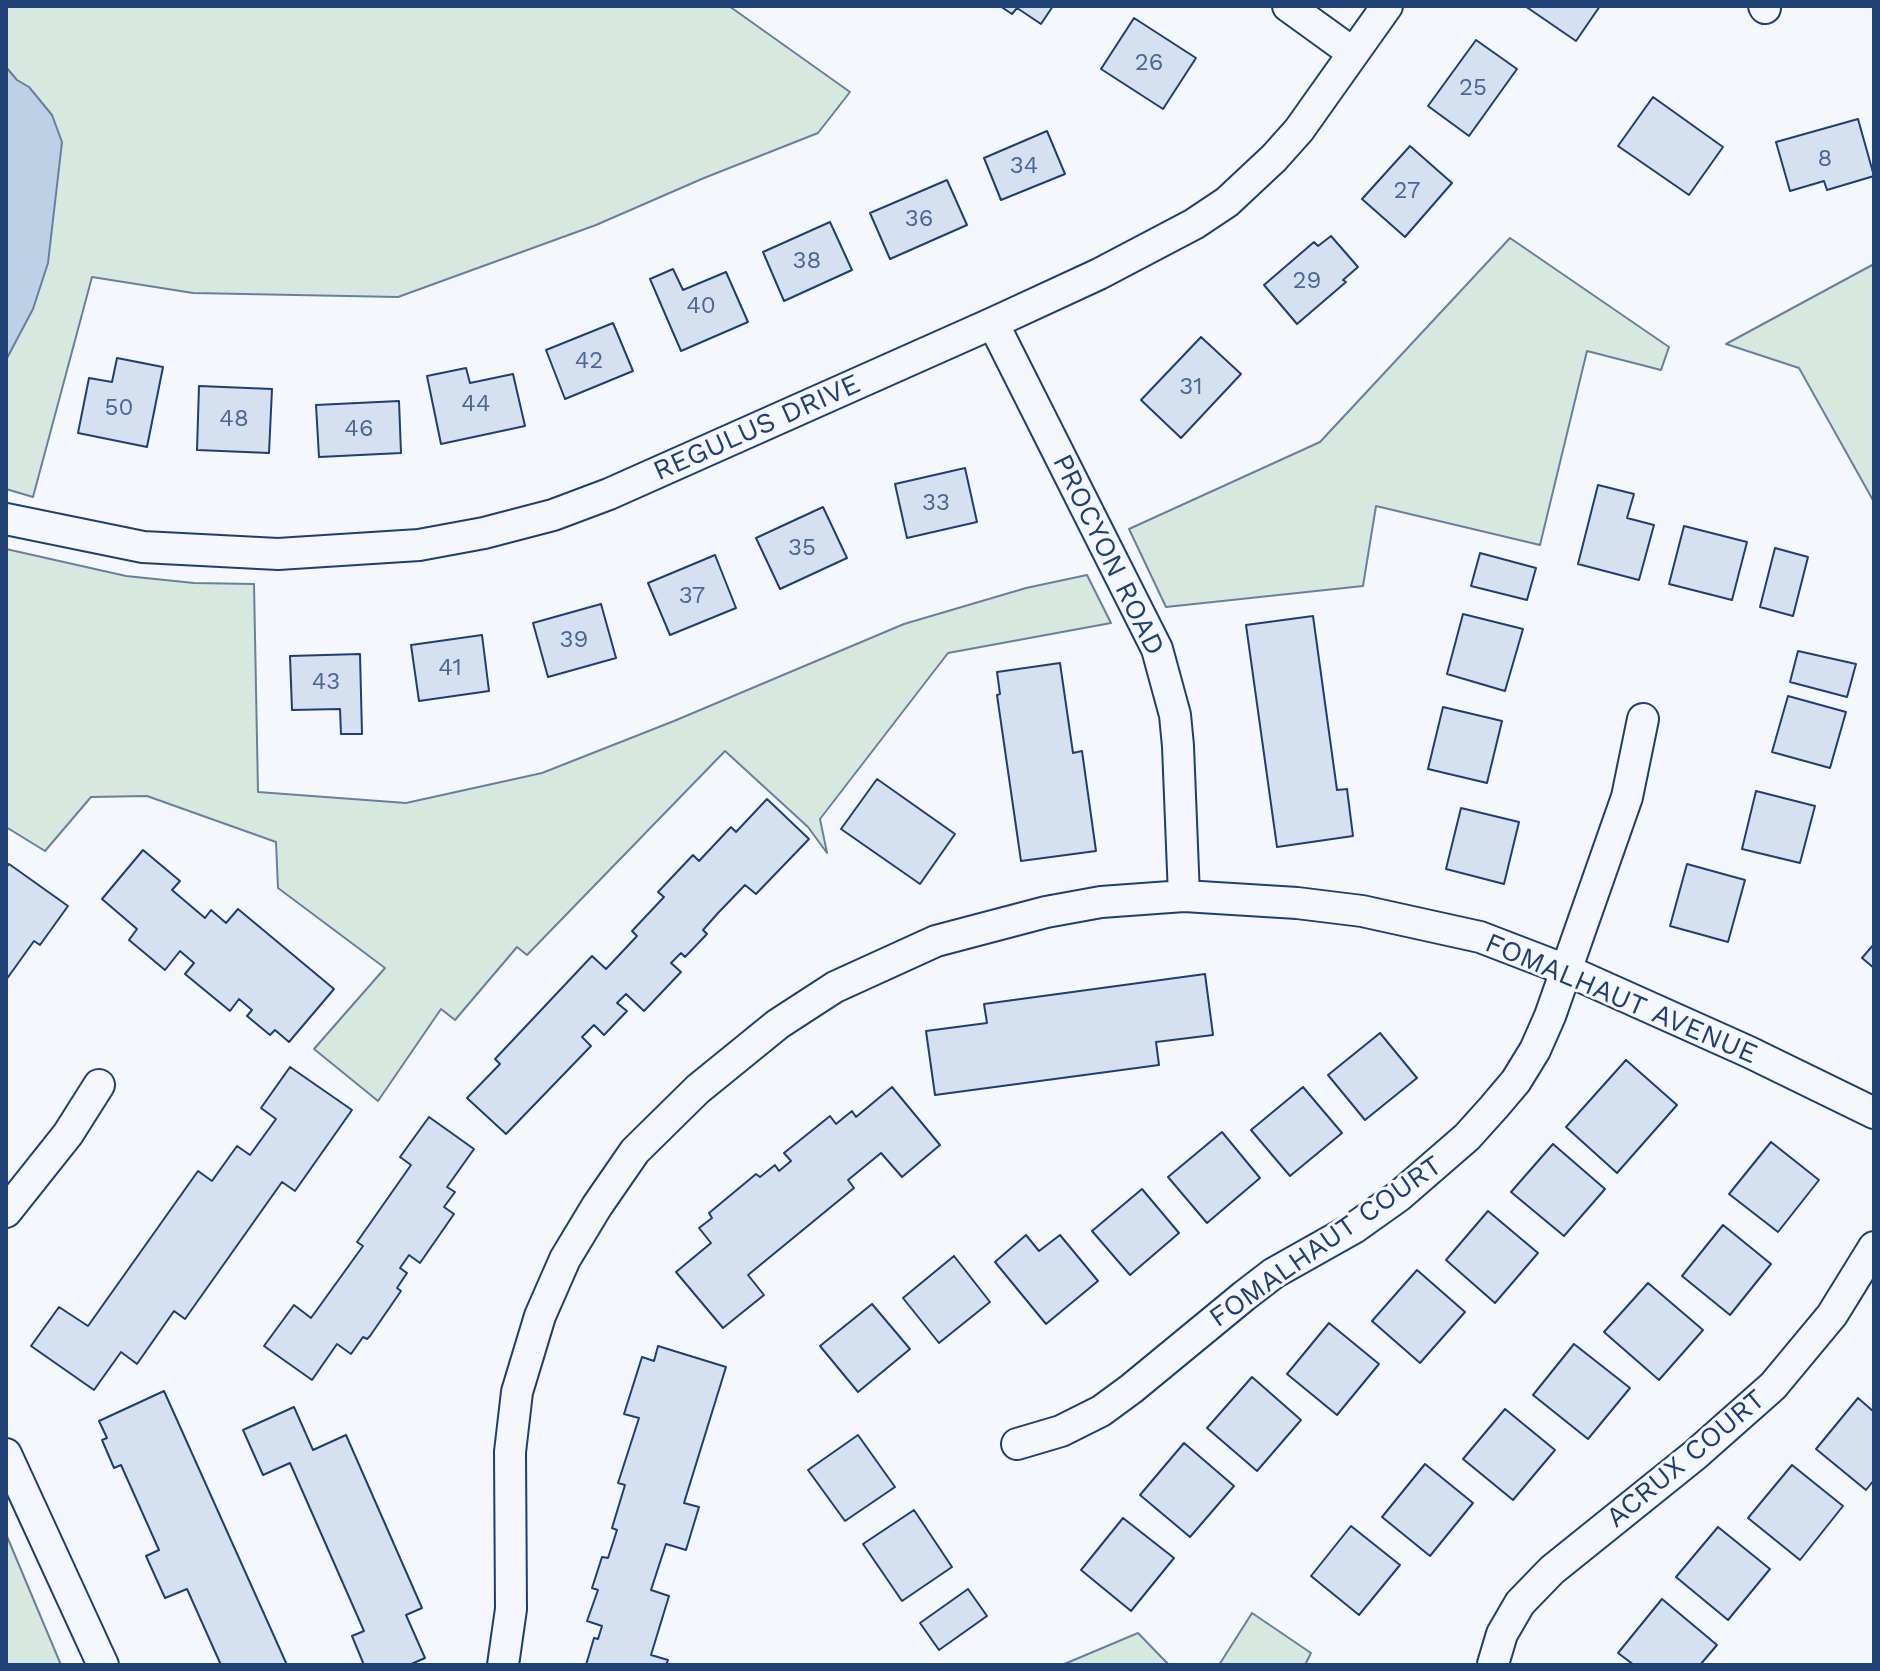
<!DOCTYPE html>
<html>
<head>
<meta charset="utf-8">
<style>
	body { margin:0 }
	#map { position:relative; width:1880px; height:1671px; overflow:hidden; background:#f4f7fb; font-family:"Work Sans",sans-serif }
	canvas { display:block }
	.frame { position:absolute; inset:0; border:8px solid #1d3f73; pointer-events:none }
</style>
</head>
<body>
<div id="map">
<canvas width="1880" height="1671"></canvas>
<div class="frame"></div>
</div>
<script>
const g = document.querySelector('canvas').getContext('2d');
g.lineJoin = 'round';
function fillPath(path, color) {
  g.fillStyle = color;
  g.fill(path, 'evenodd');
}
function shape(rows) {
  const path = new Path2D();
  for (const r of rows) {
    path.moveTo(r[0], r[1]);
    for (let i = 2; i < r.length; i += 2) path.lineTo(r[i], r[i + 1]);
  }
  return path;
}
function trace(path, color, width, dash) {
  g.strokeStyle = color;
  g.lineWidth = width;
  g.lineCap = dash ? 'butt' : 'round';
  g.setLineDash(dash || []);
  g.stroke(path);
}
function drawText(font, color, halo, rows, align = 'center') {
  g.font = font + ' "Work Sans",sans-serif';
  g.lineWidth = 6;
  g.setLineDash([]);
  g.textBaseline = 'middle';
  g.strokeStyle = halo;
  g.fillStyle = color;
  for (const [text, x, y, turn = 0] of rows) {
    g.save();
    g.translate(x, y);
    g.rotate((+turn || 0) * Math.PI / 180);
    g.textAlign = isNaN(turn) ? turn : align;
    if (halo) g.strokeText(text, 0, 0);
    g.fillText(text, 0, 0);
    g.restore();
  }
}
const green = shape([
	[6,6,729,6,850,92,818,133,704,178,596,225,398,297,193,293,92,277,33,497,6,489,6,6],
	[1510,238,1669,347,1661,370,1587,351,1540,545,1376,506,1363,586,1166,607,1129,529,1320,442,1510,238],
	[1874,264,1874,502,1799,368,1726,344,1874,264],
	[6,549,126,576,194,583,254,584,258,792,406,803,542,773,674,721,904,624,1026,588,1087,575,1111,623,948,653,820,819,827,853,808,827,725,751,527,955,517,947,455,1020,441,1009,378,1101,314,1049,385,968,278,888,276,842,147,796,91,797,45,851,6,827,6,549],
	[6,1534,61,1665,6,1665,6,1534],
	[1252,1613,1311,1653,1305,1665,1219,1665,1252,1613],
	[1138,1633,1169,1665,1062,1665,1138,1633]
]);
fillPath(green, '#d7e8df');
trace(green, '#687fa3', 2);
const water = shape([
	[6,67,17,80,29,87,52,115,62,142,48,263,33,309,6,360,6,67]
]);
fillPath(water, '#bed0e5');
trace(water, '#687fa3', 2);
const building = shape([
	[1000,6,1053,6,1041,24,1017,8,1012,14,1000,6],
	[1525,6,1600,6,1576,41,1525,6],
	[1134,18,1196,58,1163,109,1101,69,1134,18],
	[1476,40,1517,69,1469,136,1428,106,1476,40],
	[1653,97,1723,147,1689,195,1618,146,1653,97],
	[1858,119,1874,176,1827,190,1824,181,1790,191,1776,142,1858,119],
	[1047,131,1065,174,1001,200,984,158,1047,131],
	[1410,146,1452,183,1405,237,1362,199,1410,146],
	[947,180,967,225,890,259,870,213,947,180],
	[830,222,852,270,784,301,763,252,830,222],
	[1331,236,1358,267,1343,280,1346,282,1297,324,1264,285,1314,242,1318,246,1331,236],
	[673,269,683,290,726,272,748,322,681,351,650,279,673,269],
	[613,323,633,371,565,399,546,350,613,323],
	[1201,337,1241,374,1181,438,1141,400,1201,337],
	[117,358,163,367,147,447,78,433,89,378,112,382,117,358],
	[466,368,470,383,513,374,525,426,441,444,427,376,466,368],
	[199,386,272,389,269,453,197,450,199,386],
	[399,401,401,453,319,457,316,405,399,401],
	[965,468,977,522,907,538,895,484,965,468],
	[1598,485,1634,494,1627,518,1654,525,1639,580,1578,564,1598,485],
	[823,507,847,558,780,589,756,538,823,507],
	[1684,526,1747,542,1732,600,1669,584,1684,526],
	[1775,548,1808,557,1793,616,1760,607,1775,548],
	[1480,553,1536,568,1527,600,1471,586,1480,553],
	[715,555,736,608,670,635,648,583,715,555],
	[601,604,616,658,548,677,533,623,601,604],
	[1463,614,1523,629,1505,691,1447,674,1463,614],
	[1313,616,1337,790,1347,789,1353,836,1277,847,1246,625,1313,616],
	[482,635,489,691,419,701,411,645,482,635],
	[1798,651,1856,664,1847,697,1790,682,1798,651],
	[360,654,362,734,341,734,340,709,292,710,290,656,360,654],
	[1060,663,1073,753,1082,751,1096,851,1021,861,997,695,1000,694,997,672,1060,663],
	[1788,696,1846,712,1830,768,1772,752,1788,696],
	[1443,707,1502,721,1487,783,1428,769,1443,707],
	[877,779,955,834,920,884,841,829,877,779],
	[1756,791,1815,806,1800,863,1742,849,1756,791],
	[767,799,809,839,756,894,745,885,718,913,703,930,707,934,685,957,681,953,671,963,681,972,644,1011,626,994,617,1003,627,1011,604,1035,594,1025,582,1037,591,1046,506,1134,467,1098,500,1064,495,1059,592,956,606,969,637,936,632,931,664,897,658,892,693,855,699,861,731,827,736,832,767,799],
	[1461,808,1519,822,1504,884,1446,869,1461,808],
	[143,850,180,881,172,890,205,918,211,910,226,923,238,909,334,989,289,1042,275,1030,270,1035,247,1016,252,1010,239,999,230,1011,185,974,194,963,180,951,165,970,129,940,137,929,102,899,143,850],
	[9,864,68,906,40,945,34,941,6,980,6,868,9,864],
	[1687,864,1745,880,1728,942,1670,926,1687,864],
	[1874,944,1874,968,1862,958,1874,944],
	[1205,974,1213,1035,1156,1042,1159,1065,935,1095,926,1031,987,1023,984,1004,1205,974],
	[1380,1033,1417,1078,1365,1120,1328,1075,1380,1033],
	[1626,1060,1677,1105,1617,1173,1566,1127,1626,1060],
	[290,1067,352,1110,295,1191,282,1182,185,1319,174,1311,137,1364,121,1352,94,1390,31,1346,59,1307,88,1326,198,1171,212,1181,237,1146,250,1155,276,1119,261,1108,290,1067],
	[892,1087,940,1145,902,1177,881,1153,848,1180,854,1188,748,1275,764,1295,723,1328,676,1272,711,1243,699,1228,712,1218,709,1213,756,1174,760,1177,775,1165,779,1171,791,1161,784,1153,830,1116,836,1124,852,1111,856,1117,892,1087],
	[1303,1087,1342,1133,1290,1176,1251,1130,1303,1087],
	[429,1117,474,1149,447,1187,455,1192,444,1207,454,1214,420,1263,409,1255,400,1268,407,1273,397,1288,401,1291,370,1336,367,1339,363,1337,351,1354,337,1344,312,1380,264,1346,294,1305,311,1318,363,1246,357,1242,411,1165,400,1157,429,1117],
	[1222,1132,1260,1178,1207,1223,1168,1177,1222,1132],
	[1771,1142,1819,1180,1778,1232,1729,1194,1771,1142],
	[1553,1144,1605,1189,1564,1236,1511,1192,1553,1144],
	[1142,1189,1179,1233,1130,1275,1092,1231,1142,1189],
	[1488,1211,1538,1253,1495,1303,1446,1260,1488,1211],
	[1723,1225,1771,1264,1730,1315,1682,1276,1723,1225],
	[1026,1235,1039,1251,1060,1235,1098,1281,1046,1324,995,1262,1026,1235],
	[954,1256,990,1302,939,1343,903,1298,954,1256],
	[1417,1270,1465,1312,1420,1363,1372,1321,1417,1270],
	[1648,1283,1703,1330,1659,1380,1604,1332,1648,1283],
	[872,1304,910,1349,858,1392,820,1346,872,1304],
	[1329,1323,1379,1364,1337,1415,1287,1374,1329,1323],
	[1574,1344,1630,1388,1588,1439,1533,1395,1574,1344],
	[658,1346,726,1367,684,1503,699,1507,686,1550,666,1544,651,1590,669,1596,651,1655,668,1660,666,1665,586,1665,594,1638,598,1639,602,1626,587,1621,598,1590,592,1588,602,1557,608,1558,617,1530,612,1528,625,1485,618,1483,639,1418,624,1414,642,1357,654,1361,658,1346],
	[1252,1377,1301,1420,1257,1471,1207,1428,1252,1377],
	[164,1391,287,1665,221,1665,187,1589,165,1598,146,1556,159,1550,121,1465,114,1468,102,1440,107,1438,99,1421,164,1391],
	[1858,1398,1874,1412,1874,1480,1866,1490,1816,1449,1858,1398],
	[294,1407,313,1450,346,1435,422,1608,406,1615,425,1658,409,1665,364,1665,352,1636,364,1631,290,1463,263,1475,243,1430,294,1407],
	[1505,1409,1555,1450,1513,1500,1463,1459,1505,1409],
	[858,1435,895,1487,845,1521,808,1470,858,1435],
	[1184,1443,1234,1486,1190,1537,1140,1495,1184,1443],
	[1425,1464,1473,1503,1430,1556,1382,1517,1425,1464],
	[1792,1465,1843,1506,1800,1560,1748,1518,1792,1465],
	[914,1510,952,1567,902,1601,863,1544,914,1510],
	[1123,1518,1174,1558,1131,1611,1081,1570,1123,1518],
	[1351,1526,1400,1565,1359,1615,1311,1576,1351,1526],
	[1718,1527,1770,1569,1728,1620,1676,1577,1718,1527],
	[968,1589,987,1616,939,1650,920,1623,968,1589],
	[1662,1599,1717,1645,1700,1665,1634,1665,1618,1653,1662,1599]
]);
fillPath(building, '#d5e0f0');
trace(building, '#1d3f73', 2);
const street = shape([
	[1288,6,1353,53],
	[1764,6,1765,8],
	[993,323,1157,649,1175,715,1178,746,1184,896],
	[6,519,143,547,278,554,419,545,484,533,553,515,609,494,993,323,1099,274,1194,224,1227,202,1274,158,1299,130,1387,6],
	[6,1212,68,1134,99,1085],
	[1017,1444,1061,1431,1101,1411,1131,1389,1244,1296,1274,1273,1354,1228,1399,1196,1467,1137,1494,1107,1516,1081,1535,1050,1550,1016,1627,797,1643,719],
	[6,1454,103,1665],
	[1493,1664,1502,1634,1520,1603,1552,1570,1695,1455,1773,1386,1832,1315,1874,1247],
	[503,1665,511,1609,510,1452,517,1392,540,1316,565,1259,597,1206,635,1151,698,1089,778,1024,835,987,936,941,1046,912,1101,902,1184,896,1297,903,1362,911,1480,937,1566,970,1749,1052,1874,1113]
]);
trace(street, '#1d3f73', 34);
trace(street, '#f4f7fb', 30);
drawText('24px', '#4b6792', null, [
	["26",1149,63],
	["25",1473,88],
	["8",1825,159],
	["34",1024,166],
	["27",1407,191],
	["36",919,219],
	["38",807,261],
	["29",1307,281],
	["40",701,306],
	["42",589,361],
	["31",1191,387],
	["44",476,404],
	["50",119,408],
	["48",234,419],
	["46",359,429],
	["33",936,503],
	["35",802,548],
	["37",692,596],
	["39",574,640],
	["41",450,668],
	["43",326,682]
]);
drawText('28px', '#1d3f73', '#f4f7fb', [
	["REGULUS DRIVE",757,428,-24],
	["PROCYON ROAD",1108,555,64],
	["FOMALHAUT AVENUE",1621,999,23],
	["FOMALHAUT COURT",1326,1242,-35],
	["ACRUX COURT",1686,1459,-40]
]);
</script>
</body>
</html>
